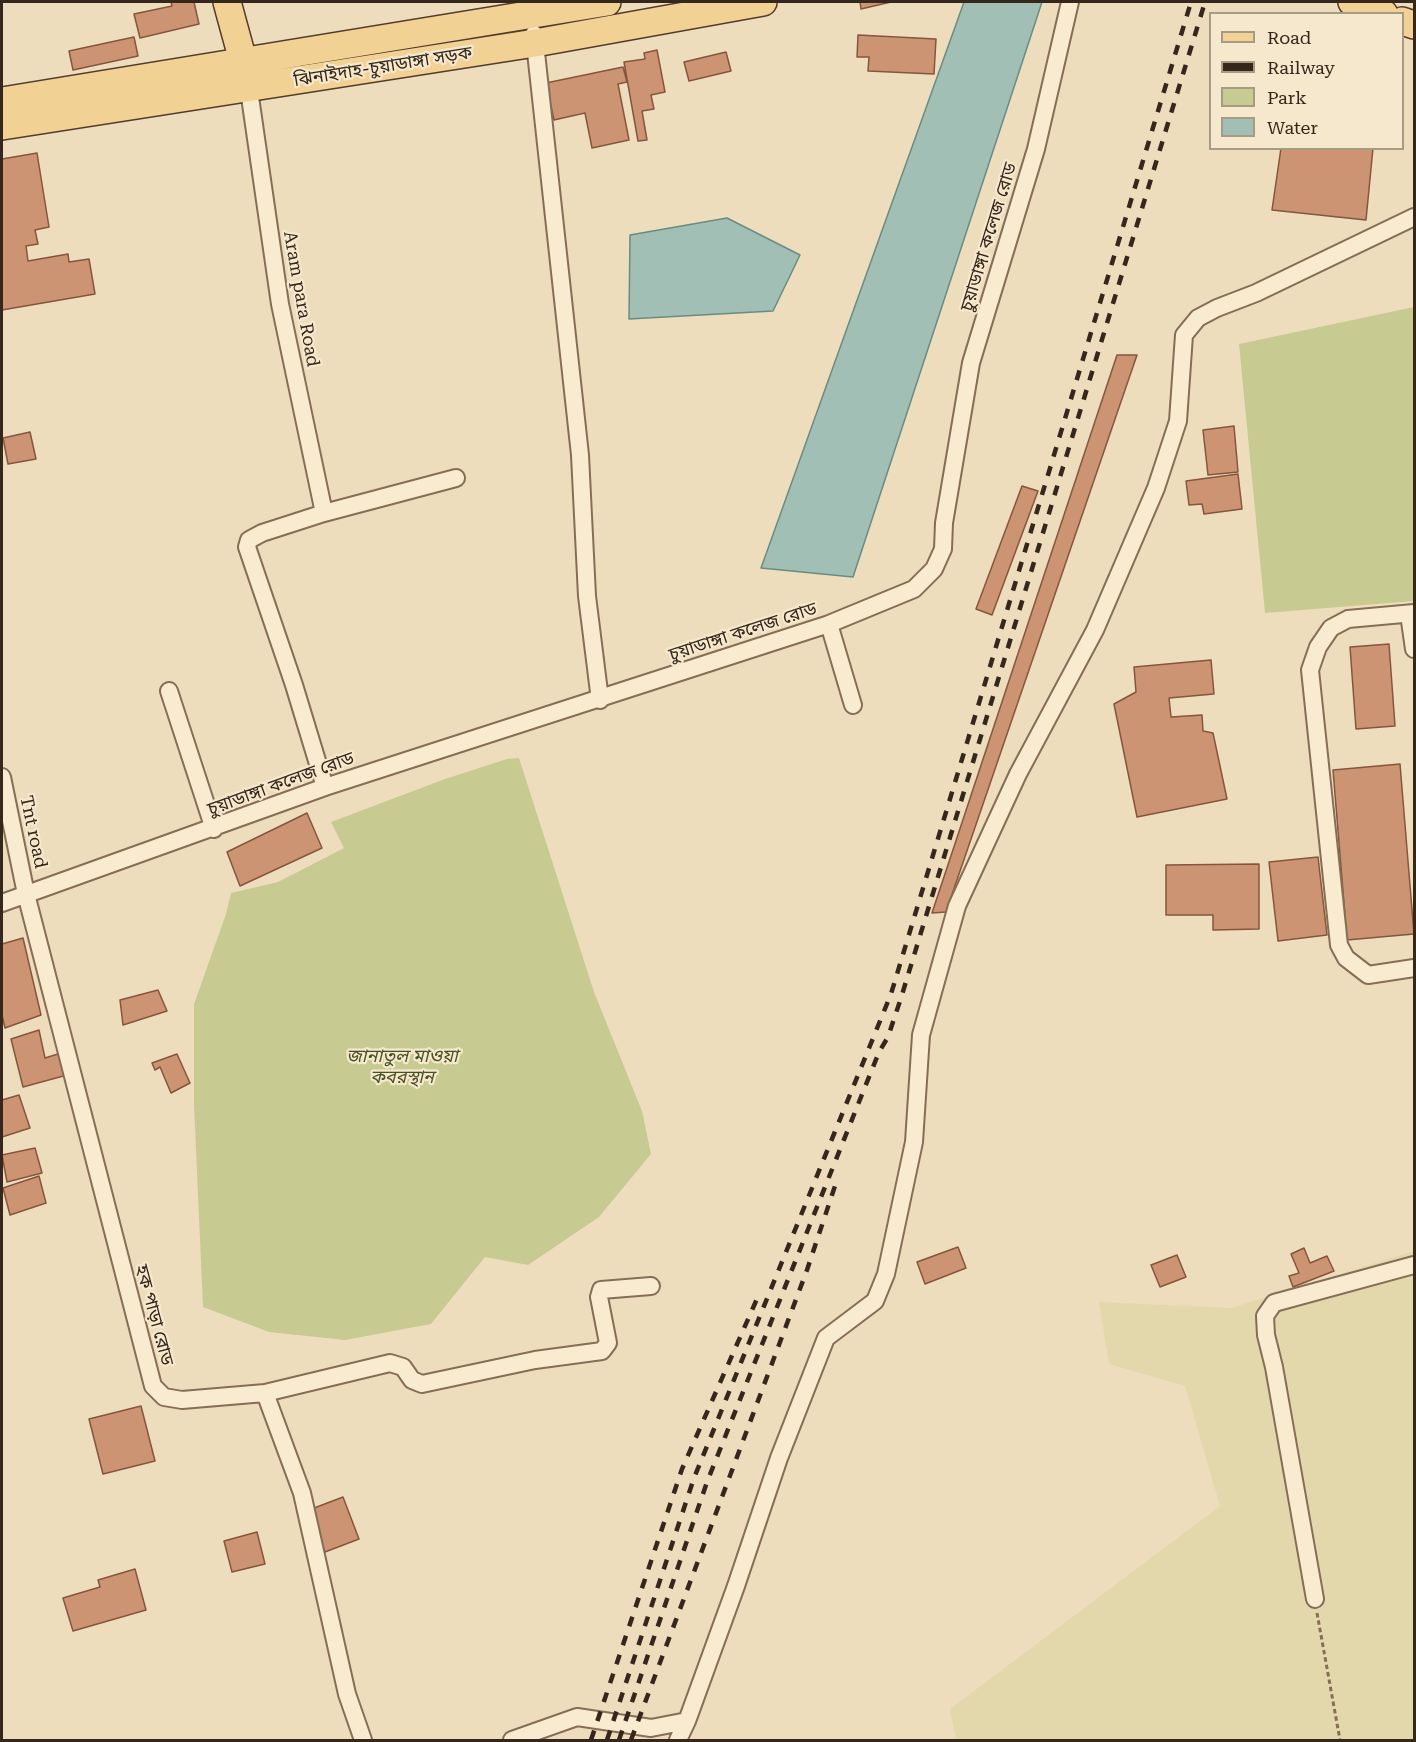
<!DOCTYPE html>
<html>
<head>
<meta charset="utf-8">
<style>
	body { margin:0 }
	#map { position:relative; width:1416px; height:1742px; overflow:hidden; background:#eeddbd; font-family:"Roboto Serif",serif }
	canvas { display:block }
	.frame { position:absolute; inset:0; border:3px solid #35271b; pointer-events:none }
	.legend { position:absolute; left:1209px; top:12px; width:195px; height:138px; box-sizing:border-box; background:#f5e8cd; border:2px solid #a89b86; margin:0; padding:8px 10px; list-style:none; font-size:18px; color:#35271b }
	.legend li { display:flex; align-items:center; gap:12px; height:30px }
	.legend b { width:30px; border:2px solid #a89b86 }
</style>
</head>
<body>
<div id="map">
<canvas width="1416" height="1742"></canvas>
<div class="frame"></div>
<ul class="legend">
<li><b style="height:8px;background:#f2d194"></b>Road</li>
<li><b style="height:8px;background:#35271b"></b>Railway</li>
<li><b style="height:16px;background:#c7cb92"></b>Park</li>
<li><b style="height:16px;background:#a1bfb5"></b>Water</li>
</ul>
</div>
<script>
const g = document.querySelector('canvas').getContext('2d');
g.lineJoin = 'round';
function fillPath(path, color) {
  g.fillStyle = color;
  g.fill(path, 'evenodd');
}
function shape(rows) {
  const path = new Path2D();
  for (const r of rows) {
    path.moveTo(r[0], r[1]);
    for (let i = 2; i < r.length; i += 2) path.lineTo(r[i], r[i + 1]);
  }
  return path;
}
function trace(path, color, width, dash) {
  g.strokeStyle = color;
  g.lineWidth = width;
  g.lineCap = dash ? 'butt' : 'round';
  g.setLineDash(dash || []);
  g.stroke(path);
}
function drawText(font, color, halo, rows, align = 'center') {
  g.font = font + ' "Roboto Serif","Noto Sans Bengali",serif';
  g.lineWidth = 4.5;
  g.setLineDash([]);
  g.textBaseline = 'middle';
  g.strokeStyle = halo;
  g.fillStyle = color;
  for (const [text, x, y, turn = 0] of rows) {
    g.save();
    g.translate(x, y);
    g.rotate((+turn || 0) * Math.PI / 180);
    g.textAlign = isNaN(turn) ? turn : align;
    if (halo) g.strokeText(text, 0, 0);
    g.fillText(text, 0, 0);
    g.restore();
  }
}
fillPath(shape([
	[1414,1251,1414,1740,956,1740,950,1709,1220,1506,1185,1386,1109,1364,1099,1302,1231,1308]
]), '#e3d8ab');
fillPath(shape([
	[1414,307,1414,601,1265,613,1239,344],
	[519,758,594,992,642,1111,651,1154,599,1217,528,1265,485,1257,431,1324,345,1340,269,1332,203,1307,194,1105,194,1004,226,914,231,893,278,882,344,848,331,822,445,779,507,759]
]), '#c7cb92');
const water = shape([
	[964,2,1042,2,853,577,761,568,964,2],
	[727,218,800,255,773,311,629,319,630,235,727,218]
]);
fillPath(water, '#a1bfb5');
trace(water, '#698c82', 1.5);
const building = shape([
	[171,2,194,2,199,24,140,38,134,14,172,6,171,2],
	[860,2,891,2,861,9,860,2],
	[858,35,936,39,934,74,868,71,869,57,857,57,858,35],
	[134,37,138,56,73,70,69,51,134,37],
	[657,50,665,92,651,95,654,109,642,111,647,140,638,141,624,62,645,59,644,53,657,50],
	[726,52,731,71,689,81,684,62,726,52],
	[623,67,627,82,618,84,629,140,592,148,585,113,554,120,546,83,623,67],
	[1281,148,1373,148,1366,220,1272,210,1281,148],
	[37,153,49,227,35,230,38,244,26,246,28,261,68,254,69,262,89,259,95,294,2,310,2,159,37,153],
	[1117,355,1137,355,946,912,932,913,1117,355],
	[1234,426,1238,472,1208,475,1203,430,1234,426],
	[30,432,36,459,8,464,3,438,30,432],
	[1238,474,1242,509,1204,514,1202,504,1189,505,1186,481,1238,474],
	[1022,486,1038,491,992,615,976,609,1022,486],
	[1389,644,1395,726,1356,729,1350,647,1389,644],
	[1211,660,1214,694,1169,698,1171,717,1202,715,1203,731,1213,733,1227,799,1137,817,1114,704,1136,692,1134,667,1211,660],
	[1400,764,1414,934,1347,940,1333,770,1400,764],
	[307,813,322,848,240,886,227,852,307,813],
	[1318,857,1327,935,1278,941,1269,862,1318,857],
	[1259,864,1259,929,1213,930,1213,915,1166,915,1166,865,1259,864],
	[23,938,41,1015,5,1028,2,1015,2,944,23,938],
	[158,990,167,1011,123,1025,120,1000,158,990],
	[39,1030,45,1058,61,1053,67,1075,23,1087,11,1039,39,1030],
	[177,1054,190,1083,171,1093,160,1067,155,1070,152,1063,177,1054],
	[19,1095,30,1128,2,1137,2,1100,19,1095],
	[35,1148,42,1173,7,1182,2,1155,35,1148],
	[39,1176,46,1203,10,1215,3,1188,39,1176],
	[958,1247,966,1268,925,1284,917,1262,958,1247],
	[1304,1248,1310,1263,1327,1256,1334,1271,1293,1287,1289,1276,1299,1273,1291,1254,1304,1248],
	[1177,1255,1186,1277,1160,1287,1151,1265,1177,1255],
	[141,1406,155,1461,103,1474,89,1419,141,1406],
	[343,1497,359,1539,325,1552,309,1510,343,1497],
	[257,1532,265,1564,232,1572,224,1541,257,1532],
	[135,1569,146,1610,73,1631,63,1598,100,1587,98,1580,135,1569]
]);
fillPath(building, '#cc9473');
trace(building, '#85563c', 1.5);
const street = shape([
	[534,34,580,455,587,596,600,700],
	[249,90,280,304,324,513],
	[1414,613,1348,619,1331,628,1318,647,1310,670,1339,945,1346,958,1368,975,1414,968],
	[1409,614,1414,649],
	[829,624,853,705],
	[169,691,214,829],
	[2,777,26,894,153,1386,164,1397,182,1400,265,1393,302,1493,347,1694,363,1740],
	[325,787,294,685,247,547,249,540,262,533,324,513,456,478],
	[2,903,325,787,829,624,914,589,934,569,943,549,944,523,971,363,1036,149,1070,2],
	[265,1393,390,1363,403,1367,412,1380,422,1384,535,1360,602,1351,608,1343,599,1297,601,1290,651,1286],
	[1315,1599,1274,1367,1266,1335,1265,1316,1274,1303,1414,1265],
	[512,1740,577,1717,651,1728,687,1721,736,1586,779,1458,826,1338,875,1301,886,1274,914,1142,921,1035,957,906,1018,774,1095,630,1156,488,1178,421,1184,335,1198,318,1217,308,1256,293,1414,217],
	[678,1740,687,1721]
]);
const primary = shape([
	[227,2,248,79],
	[1352,2,1384,14],
	[1402,21,1414,25],
	[2,101,607,2],
	[2,126,535,43,763,2]
]);
trace(street, '#866e56', 20);
trace(primary, '#533c2b', 30);
trace(shape([
	[1317,1613,1340,1740]
]), '#866e56', 3, [4.5, 3]);
trace(street, '#f9ebd0', 16);
trace(primary, '#f2d194', 27);
trace(shape([
	[591,1740,682,1469,760,1292],
	[607,1740,694,1478,891,994,1191,2],
	[619,1740,707,1482,879,1052,888,1037,901,998,1205,2],
	[631,1740,807,1270,837,1180]
]), '#35271b', 4.5, [10, 10]);
drawText('18px', '#35271b', '#f5e8cd', [
	["ঝিনাইদাহ-চুয়াডাঙ্গা সড়ক",383,67,-9],
	["চুয়াডাঙ্গা কলেজ রোড",989,237,-73],
	["Aram para Road",301,299,80],
	["চুয়াডাঙ্গা কলেজ রোড",743,632,-18],
	["চুয়াডাঙ্গা কলেজ রোড",281,784,-20],
	["Tnt road",33,832,78],
	["হক পাড়া রোড",154,1315,75]
]);
drawText('italic 18px', '#475122', '#f5e8cd', [
	["জানাতুল মাওয়া",402,1057],
	["কবরস্থান",402,1078]
]);
</script>
</body>
</html>
